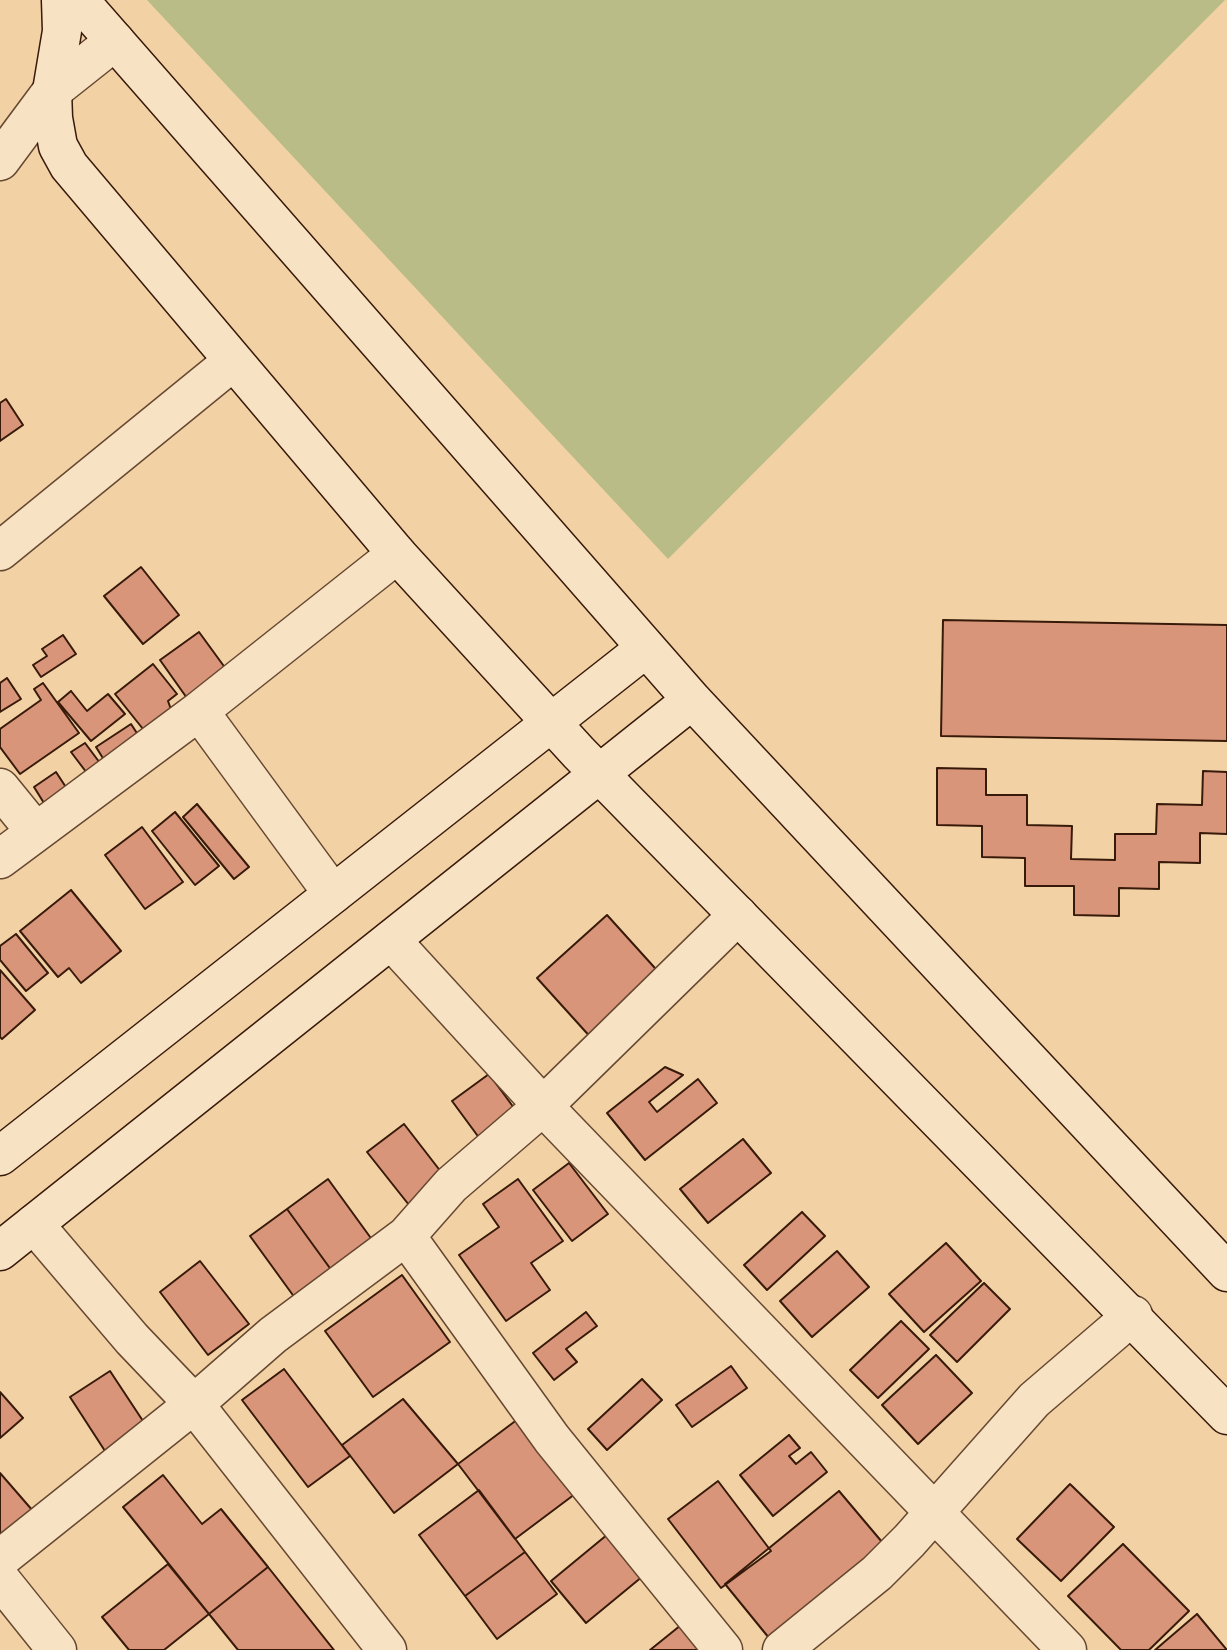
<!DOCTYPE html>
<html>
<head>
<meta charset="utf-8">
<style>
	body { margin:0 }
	canvas { display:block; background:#f2d2a5 }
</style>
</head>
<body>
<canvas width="1227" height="1650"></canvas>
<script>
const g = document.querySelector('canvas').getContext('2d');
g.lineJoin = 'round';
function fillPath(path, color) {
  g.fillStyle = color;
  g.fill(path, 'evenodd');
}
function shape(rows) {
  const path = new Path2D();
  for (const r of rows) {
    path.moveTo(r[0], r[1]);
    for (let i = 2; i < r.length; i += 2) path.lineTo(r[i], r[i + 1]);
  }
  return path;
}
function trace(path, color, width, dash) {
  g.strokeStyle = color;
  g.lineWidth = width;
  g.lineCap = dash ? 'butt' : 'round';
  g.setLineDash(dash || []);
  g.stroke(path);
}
fillPath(shape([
	[147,0,1225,0,668,559]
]), '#b9bc87');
const building = shape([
	[6,399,23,425,0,441,0,403,6,399],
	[141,567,179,615,143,644,104,596,141,567],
	[943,620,1227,625,1227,741,941,736,943,620],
	[199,632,234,680,194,708,160,660,199,632],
	[63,635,76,654,41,677,33,665,47,656,42,649,63,635],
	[153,664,177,694,168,701,173,715,163,754,115,694,153,664],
	[7,678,21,699,0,712,0,683,7,678],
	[43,683,79,733,20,774,0,747,0,729,41,700,34,689,43,683],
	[71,691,87,711,108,694,125,714,91,741,58,702,71,691],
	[131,724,144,744,109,768,96,747,131,724],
	[85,743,109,775,96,785,71,752,85,743],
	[937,768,986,769,986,795,1027,795,1027,825,1072,826,1071,859,1115,860,1115,834,1156,834,1157,804,1202,805,1203,771,1227,772,1227,834,1200,833,1200,863,1159,862,1159,889,1119,888,1119,916,1074,915,1074,886,1025,886,1025,858,982,857,982,826,937,825,937,768],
	[56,772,75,801,52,816,34,787,56,772],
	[197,804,249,867,234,879,183,817,197,804],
	[175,812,219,866,195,885,152,831,175,812],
	[142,827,183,882,145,909,105,855,142,827],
	[71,890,121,951,81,983,69,968,58,977,20,931,71,890],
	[607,915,673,988,603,1051,537,978,607,915],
	[16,934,48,973,26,991,0,960,0,946,16,934],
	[0,970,35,1010,2,1039,0,1037,0,970],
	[665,1067,683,1075,649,1102,657,1112,698,1079,717,1103,645,1160,607,1113,665,1067],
	[489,1074,517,1112,480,1139,452,1101,489,1074],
	[404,1124,445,1177,409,1205,367,1152,404,1124],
	[743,1139,771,1173,708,1223,680,1189,743,1139],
	[569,1163,608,1214,572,1241,533,1190,569,1163],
	[328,1179,373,1241,332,1271,287,1209,328,1179],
	[518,1179,563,1241,531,1263,550,1290,506,1321,459,1255,499,1227,483,1204,518,1179],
	[287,1209,332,1271,295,1298,250,1236,287,1209],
	[802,1212,825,1236,767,1290,744,1265,802,1212],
	[946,1243,981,1281,924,1332,889,1294,946,1243],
	[837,1251,869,1287,812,1337,780,1301,837,1251],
	[200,1261,249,1324,208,1355,160,1292,200,1261],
	[402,1275,450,1342,373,1397,325,1331,402,1275],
	[984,1283,1010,1309,957,1362,930,1335,984,1283],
	[586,1312,597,1326,566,1349,577,1362,554,1380,533,1353,586,1312],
	[901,1321,929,1349,878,1398,850,1370,901,1321],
	[936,1355,972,1393,918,1444,882,1405,936,1355],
	[731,1366,747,1388,692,1427,676,1405,731,1366],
	[284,1369,350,1456,308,1487,242,1400,284,1369],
	[110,1371,145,1424,105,1451,70,1397,110,1371],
	[642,1379,662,1400,607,1450,588,1429,642,1379],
	[0,1392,23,1418,0,1438,0,1392],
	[403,1399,458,1464,394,1513,342,1445,403,1399],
	[518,1419,575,1494,515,1539,458,1464,518,1419],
	[789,1435,800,1448,789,1456,796,1464,811,1452,827,1472,773,1516,740,1475,789,1435],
	[0,1473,33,1511,0,1539,0,1473],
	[163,1475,202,1524,221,1509,268,1567,209,1614,123,1507,163,1475],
	[718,1481,771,1551,721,1588,668,1519,718,1481],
	[1070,1484,1114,1527,1061,1581,1017,1539,1070,1484],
	[479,1490,525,1552,465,1596,419,1535,479,1490],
	[839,1491,893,1555,778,1649,725,1584,839,1491],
	[608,1534,643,1576,586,1623,551,1581,608,1534],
	[1123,1544,1189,1611,1149,1650,1121,1650,1068,1596,1123,1544],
	[525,1552,557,1594,497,1639,465,1596,525,1552],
	[168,1564,209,1614,164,1650,129,1650,102,1617,168,1564],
	[268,1567,334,1650,238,1650,209,1614,268,1567],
	[1197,1614,1227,1650,1155,1650,1197,1614],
	[681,1625,703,1650,650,1650,681,1625]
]);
fillPath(building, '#d99579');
trace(building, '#381a0a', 2);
const street = shape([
	[0,161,52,91,115,41],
	[0,551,232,362],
	[199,711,333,894],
	[0,788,35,831],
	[0,859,199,711,397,554],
	[391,940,543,1106,1067,1650],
	[34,1224,132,1339,194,1404,387,1650],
	[406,1236,552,1439,723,1650],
	[0,1559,194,1404,273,1335,406,1236,451,1185,543,1106,738,915],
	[0,1579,57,1650],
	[782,1650,877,1573,909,1541,1034,1400,1133,1315]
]);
const secondary = shape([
	[61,0,62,31,52,91,53,118,58,146,69,166,397,554,579,753,1227,1415],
	[79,0,692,700,1227,1272],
	[0,1156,646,648],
	[0,1251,692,700]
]);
trace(street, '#664831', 41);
trace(secondary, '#381a0a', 41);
trace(street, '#f7e2c4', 38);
trace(secondary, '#f7e2c4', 38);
</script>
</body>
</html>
